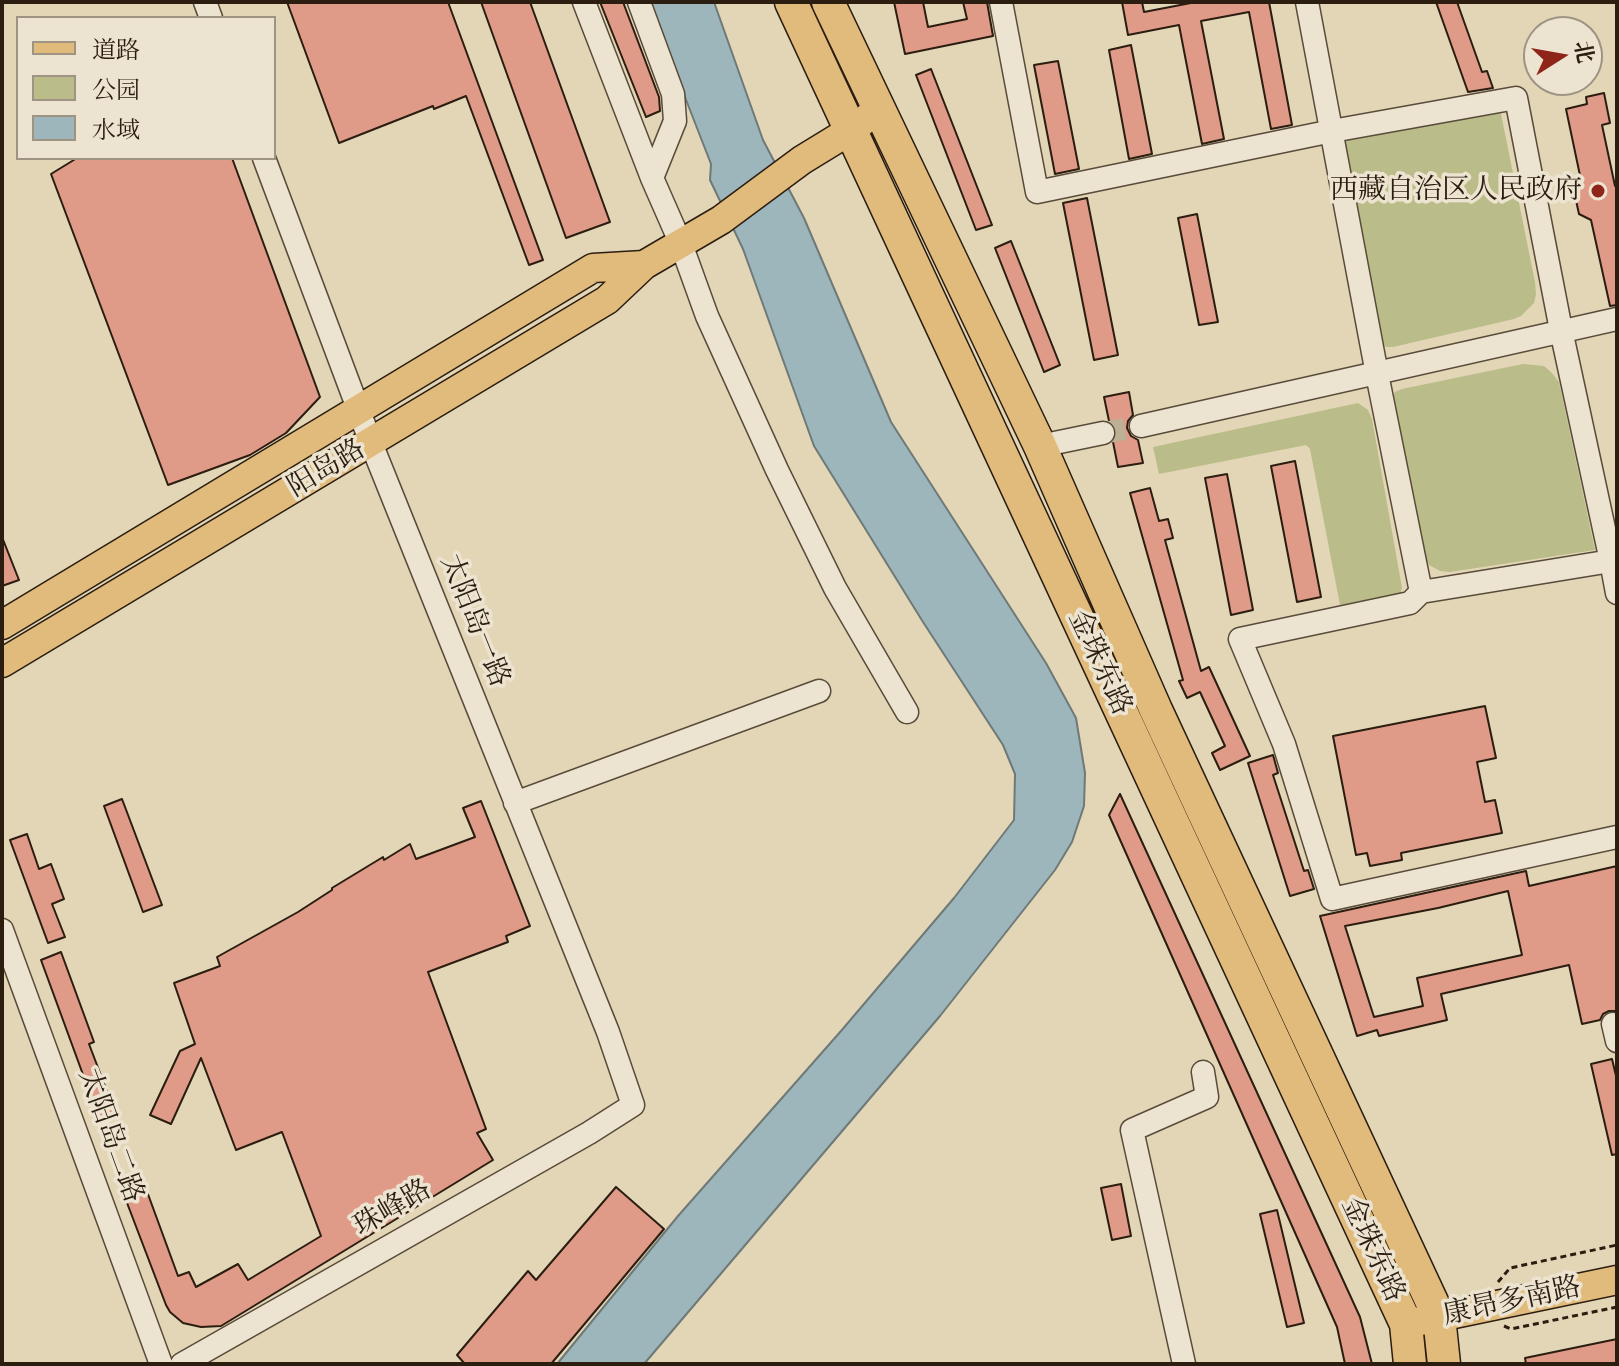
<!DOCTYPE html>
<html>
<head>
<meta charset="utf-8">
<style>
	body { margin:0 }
	#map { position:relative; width:1619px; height:1366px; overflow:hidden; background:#e2d6b6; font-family:"Gentium Book Plus","Noto Serif SC",serif }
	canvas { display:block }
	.frame { position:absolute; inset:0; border:4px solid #2b1d10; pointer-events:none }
	.legend { position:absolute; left:16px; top:16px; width:260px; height:144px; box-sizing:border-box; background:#ece4d0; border:2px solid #9f9483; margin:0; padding:10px 14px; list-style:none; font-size:24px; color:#2b1d10 }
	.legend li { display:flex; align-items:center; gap:16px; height:40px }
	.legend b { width:40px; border:2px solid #9f9483 }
	.north { position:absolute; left:1523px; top:16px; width:80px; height:80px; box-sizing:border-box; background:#ece4d0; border:2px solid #9f9483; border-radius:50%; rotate:79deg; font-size:22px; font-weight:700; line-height:32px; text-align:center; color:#2b1d10 }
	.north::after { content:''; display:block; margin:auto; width:28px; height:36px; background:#8f2418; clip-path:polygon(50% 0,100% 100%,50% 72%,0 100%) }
</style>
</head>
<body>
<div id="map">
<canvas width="1619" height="1366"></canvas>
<div class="frame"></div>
<ul class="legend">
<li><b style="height:10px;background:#e1bb7b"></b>道路</li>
<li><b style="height:22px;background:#babc89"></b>公园</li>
<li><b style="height:22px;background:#9cb6bb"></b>水域</li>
</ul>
<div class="north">北</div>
</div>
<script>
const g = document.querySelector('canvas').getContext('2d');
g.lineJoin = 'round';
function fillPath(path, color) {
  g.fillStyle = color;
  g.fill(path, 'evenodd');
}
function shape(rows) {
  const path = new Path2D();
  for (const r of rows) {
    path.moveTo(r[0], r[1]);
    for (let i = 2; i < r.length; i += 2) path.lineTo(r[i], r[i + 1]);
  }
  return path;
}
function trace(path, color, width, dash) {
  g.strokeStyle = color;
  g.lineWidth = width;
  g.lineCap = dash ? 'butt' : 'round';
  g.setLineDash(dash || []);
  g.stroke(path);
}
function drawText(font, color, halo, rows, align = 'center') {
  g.font = font + ' "Gentium Book Plus","Noto Serif SC",serif';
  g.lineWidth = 7;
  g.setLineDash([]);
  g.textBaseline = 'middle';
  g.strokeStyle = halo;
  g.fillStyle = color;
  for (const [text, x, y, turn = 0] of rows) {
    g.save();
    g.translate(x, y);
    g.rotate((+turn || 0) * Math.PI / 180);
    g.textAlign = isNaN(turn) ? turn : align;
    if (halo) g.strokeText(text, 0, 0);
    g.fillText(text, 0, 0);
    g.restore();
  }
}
fillPath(shape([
	[1500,109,1535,282,1536,294,1534,303,1521,316,1514,319,1393,347,1386,347,1380,339,1344,142,1350,138],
	[1523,364,1544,366,1551,372,1559,382,1595,550,1450,572,1440,571,1429,565,1424,555,1392,397,1395,392,1402,389],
	[1358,403,1368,410,1372,419,1402,588,1400,595,1340,605,1310,449,1306,445,1159,474,1153,447]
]), '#babc89');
const water = shape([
	[648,2,714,2,763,140,804,218,891,422,1046,663,1076,718,1085,773,1084,806,1072,842,1055,870,940,1016,644,1364,557,1364,678,1216,841,1031,954,898,1014,820,1015,774,1003,745,923,622,814,446,743,249,710,180,711,164,648,2]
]);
fillPath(water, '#9cb6bb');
trace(water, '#6f7977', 2);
const building = shape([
	[287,2,448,2,543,260,529,265,466,96,434,109,433,106,339,143,287,2],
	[481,2,530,2,610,222,566,238,481,2],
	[600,2,623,2,659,97,660,111,646,117,600,2],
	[894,2,923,2,928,27,967,19,963,2,987,2,993,36,905,54,894,2],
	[1122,2,1142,2,1144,12,1196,2,1269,2,1292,125,1271,129,1249,12,1201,21,1224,139,1202,144,1179,25,1128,35,1122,2],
	[1436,2,1457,2,1482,72,1487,71,1493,88,1468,92,1436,2],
	[1131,45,1152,154,1129,159,1109,50,1131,45],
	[1058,61,1079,169,1055,174,1034,65,1058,61],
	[931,69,992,225,976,230,916,75,931,69],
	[1604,93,1610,123,1602,125,1615,186,1617,185,1617,305,1610,306,1591,220,1579,214,1575,196,1582,185,1566,109,1587,104,1586,97,1604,93],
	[77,158,232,158,320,397,286,433,250,455,168,485,51,174,77,158],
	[1087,198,1118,355,1094,360,1063,203,1087,198],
	[1197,214,1218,322,1199,325,1178,218,1197,214],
	[1011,241,1060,365,1044,372,995,248,1011,241],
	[1129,392,1133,415,1128,421,1127,428,1131,436,1138,440,1143,463,1118,467,1113,442,1117,431,1114,424,1109,421,1104,397,1129,392],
	[1295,461,1321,597,1297,602,1271,466,1295,461],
	[1227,474,1253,610,1231,615,1205,478,1227,474],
	[1150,488,1159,521,1168,519,1173,538,1165,540,1201,671,1209,667,1250,756,1220,770,1212,753,1225,746,1200,692,1187,698,1179,681,1183,680,1130,493,1150,488],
	[2,537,19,580,2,586,2,537],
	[1485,706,1496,758,1477,762,1485,802,1495,800,1502,833,1401,853,1402,860,1370,866,1367,853,1356,855,1333,736,1485,706],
	[1273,755,1278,773,1273,775,1304,871,1308,870,1314,889,1290,896,1248,763,1273,755],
	[1120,794,1360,1317,1372,1364,1345,1364,1337,1327,1109,815,1120,794],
	[122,799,162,905,143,912,104,806,122,799],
	[481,801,530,926,506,936,508,942,428,972,486,1129,477,1133,493,1160,221,1326,201,1327,183,1323,170,1312,166,1305,124,1195,145,1186,178,1276,189,1272,196,1287,238,1264,248,1280,321,1236,282,1132,236,1150,201,1058,171,1124,150,1115,180,1051,195,1044,174,983,220,966,217,957,298,912,332,890,332,888,383,857,384,860,410,844,416,859,475,837,463,808,481,801],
	[27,834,39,869,51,864,64,899,52,904,65,937,48,943,10,840,27,834],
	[1617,866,1617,1011,1609,1011,1603,1014,1600,1020,1582,1024,1569,965,1441,994,1447,1020,1379,1036,1377,1030,1357,1036,1320,916,1526,871,1529,886,1617,866],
	[1508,891,1522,955,1417,978,1423,1006,1374,1017,1345,926,1438,908,1508,891],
	[61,952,94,1042,89,1044,116,1115,100,1121,41,960,61,952],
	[1612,1059,1617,1080,1617,1154,1612,1155,1591,1064,1612,1059],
	[1121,1184,1131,1236,1112,1240,1101,1188,1121,1184],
	[616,1187,664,1229,551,1364,465,1364,457,1355,528,1271,536,1280,616,1187],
	[1277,1210,1304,1323,1287,1327,1260,1214,1277,1210],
	[1617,1339,1617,1364,1526,1364,1525,1358,1617,1339]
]);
fillPath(building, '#df9b87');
trace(building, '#2b1d10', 2);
trace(shape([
	[1103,433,1141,426]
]), '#bdb195', 22, [22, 11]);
const minor = shape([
	[205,2,211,18],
	[584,2,652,178,681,244,707,316,777,470,835,588,907,712],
	[639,2,673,94,675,121,652,178],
	[1001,2,1037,192,1332,131,1516,98,1561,330,1611,561,1617,561],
	[1307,2,1377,374,1421,592,1611,561,1617,593],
	[1141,426,1617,319],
	[1040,446,1103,433],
	[1421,592,1410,603,1240,639,1284,744,1332,899,1617,837],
	[515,803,819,691],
	[2,930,161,1364],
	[1613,1024,1617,1041],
	[182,1364,589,1133,633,1105,608,1032,371,443,264,158],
	[1184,1364,1132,1130,1207,1097,1203,1072]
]);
const major = shape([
	[2,625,593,268,644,265],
	[2,663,607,300,644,265,721,220,802,160,851,130,879,109],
	[1406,1324,1617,1280]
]);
const highway = shape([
	[791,2,1406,1324,1410,1364],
	[828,2,1040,446,1156,710,1439,1317,1444,1364]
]);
trace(minor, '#594b3a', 25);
trace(major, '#2b1d10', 31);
trace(highway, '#2b1d10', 35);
trace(shape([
	[1498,1282,1510,1268,1617,1245],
	[1504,1326,1511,1329,1617,1307]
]), '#2b1d10', 3, [6, 4]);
trace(minor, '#ece4d0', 22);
trace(major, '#e1bb7b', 28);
trace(highway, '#e1bb7b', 32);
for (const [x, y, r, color] of [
	[1598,191,8,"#8f2418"]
]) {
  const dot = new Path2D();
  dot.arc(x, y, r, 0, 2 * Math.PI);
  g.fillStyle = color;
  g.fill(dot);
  trace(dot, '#ece4d0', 3);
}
drawText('28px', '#2b1d10', '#ece4d0', [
	["西藏自治区人民政府",1582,191]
], 'right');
drawText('28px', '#2b1d10', '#ece4d0', [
	["阳岛路",327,469,-31],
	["太阳岛一路",474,621,68],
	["金珠东路",1099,663,65],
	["太阳岛二路",110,1136,70],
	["珠峰路",393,1209,-30],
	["金珠东路",1372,1250,65],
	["康昂多南路",1512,1302,-12]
]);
</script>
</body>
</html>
